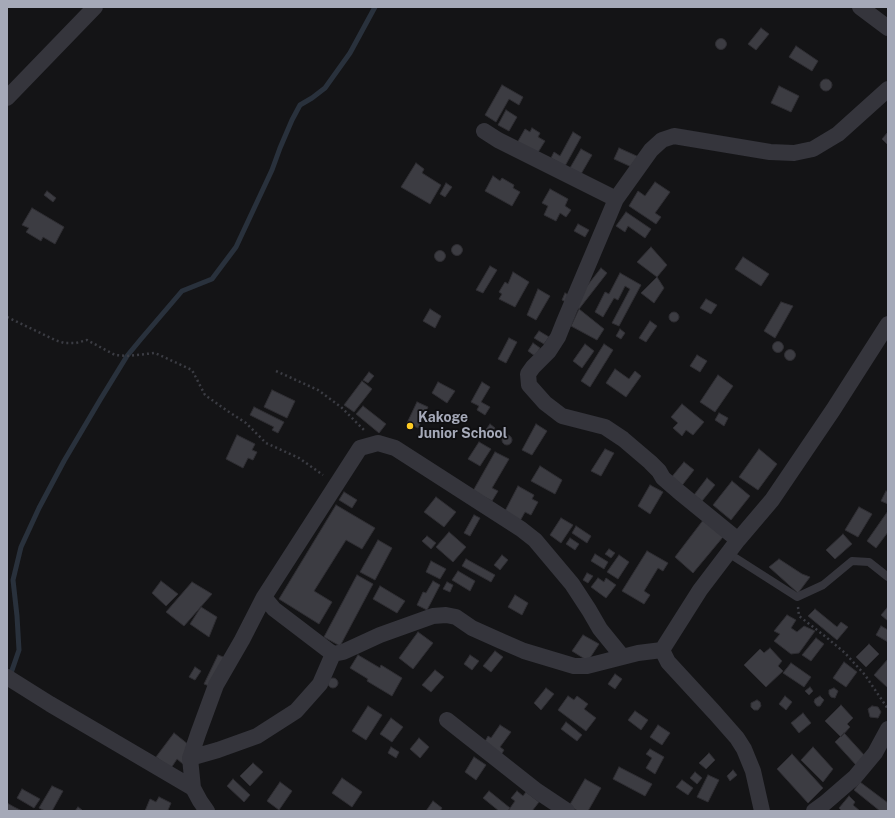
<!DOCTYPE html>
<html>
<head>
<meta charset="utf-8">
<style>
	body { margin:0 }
	#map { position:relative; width:895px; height:818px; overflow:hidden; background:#141416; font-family:"Public Sans",sans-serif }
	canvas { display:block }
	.frame { position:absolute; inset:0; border:8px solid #a5a9b8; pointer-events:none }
</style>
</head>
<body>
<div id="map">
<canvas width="895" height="818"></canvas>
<div class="frame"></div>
</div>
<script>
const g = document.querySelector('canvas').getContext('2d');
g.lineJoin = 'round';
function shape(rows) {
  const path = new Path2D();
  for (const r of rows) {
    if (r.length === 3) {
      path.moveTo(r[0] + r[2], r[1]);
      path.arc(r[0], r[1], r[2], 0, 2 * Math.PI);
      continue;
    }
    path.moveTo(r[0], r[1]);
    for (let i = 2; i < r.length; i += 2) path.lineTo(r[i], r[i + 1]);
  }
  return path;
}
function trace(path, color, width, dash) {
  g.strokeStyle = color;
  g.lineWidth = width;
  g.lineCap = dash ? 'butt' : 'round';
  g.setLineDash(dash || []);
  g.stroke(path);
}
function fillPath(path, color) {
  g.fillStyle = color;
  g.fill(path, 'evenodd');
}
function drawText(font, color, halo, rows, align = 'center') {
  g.font = font + ' "Public Sans",sans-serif';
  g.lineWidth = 3.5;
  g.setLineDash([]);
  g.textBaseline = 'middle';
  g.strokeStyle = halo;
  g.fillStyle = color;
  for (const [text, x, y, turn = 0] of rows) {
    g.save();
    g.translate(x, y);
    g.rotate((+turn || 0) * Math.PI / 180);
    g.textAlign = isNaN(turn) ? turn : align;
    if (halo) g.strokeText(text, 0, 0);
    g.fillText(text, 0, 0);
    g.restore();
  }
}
trace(shape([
	[10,676,19,650,17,616,13,580,21,547,39,508,64,461,100,400,127,356,141,339,182,291,212,279,236,247,272,170,280,148,292,120,300,105,312,98,325,88,350,53,375,7]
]), '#29313c', 5);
const building = shape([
	[761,28,769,34,756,50,748,44,761,28],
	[721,44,5.5],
	[796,46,818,61,812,71,789,57,796,46],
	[826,85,6],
	[502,85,523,97,519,105,509,99,496,122,485,115,502,85],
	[779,86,799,96,791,112,771,103,779,86],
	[506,110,517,117,509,131,498,125,506,110],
	[532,128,540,133,538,137,545,141,537,154,517,143,525,129,530,132,532,128],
	[573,132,581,137,565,166,551,158,554,152,560,156,573,132],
	[888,132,888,145,882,139,888,132],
	[619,148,641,158,636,169,614,159,619,148],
	[581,149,592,155,581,174,570,168,581,149],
	[416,163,424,169,422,173,441,185,430,204,401,187,416,163],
	[493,176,500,181,502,178,514,185,513,188,520,192,512,206,485,191,493,176],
	[655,182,670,192,655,213,661,217,656,224,629,206,638,191,645,196,655,182],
	[446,183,452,187,445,197,440,194,446,183],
	[550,189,568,199,565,206,571,210,566,217,560,213,556,221,544,215,548,206,542,203,550,189],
	[47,191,56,198,53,202,44,195,47,191],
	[32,208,64,227,55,244,43,237,41,241,26,232,29,228,22,225,32,208],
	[626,212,651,229,645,238,628,226,625,232,616,226,626,212],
	[578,224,589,230,585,237,574,231,578,224],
	[457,250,5.5],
	[651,247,667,265,657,277,637,262,651,247],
	[440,256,5.5],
	[743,257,769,274,761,286,735,269,743,257],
	[490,266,497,270,483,293,476,290,490,266],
	[601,268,607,273,579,309,573,304,601,268],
	[513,272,529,282,515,307,499,299,502,294,499,292,505,282,508,284,513,272],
	[620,273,641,285,619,326,612,323,630,289,625,286,618,300,614,298,603,317,595,312,605,292,609,294,620,273],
	[657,277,664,288,654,303,641,293,657,277],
	[538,289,550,296,536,320,527,315,538,289],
	[565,293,570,296,566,302,562,300,565,293],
	[706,299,717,305,711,314,700,308,706,299],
	[781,302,793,306,775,338,764,331,781,302],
	[430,309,441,316,435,328,423,321,430,309],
	[579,309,604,329,597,340,571,326,579,309],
	[674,317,5],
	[650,321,657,326,646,342,639,338,650,321],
	[620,329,625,333,621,339,616,336,620,329],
	[539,331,549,337,544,344,534,338,539,331],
	[509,338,517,342,506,363,498,359,509,338],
	[778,347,5.5],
	[533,343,540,348,535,356,528,351,533,343],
	[585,344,594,351,582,368,573,361,585,344],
	[604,344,613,350,590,387,581,381,604,344],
	[790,355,5.5],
	[697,355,707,361,700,372,690,366,697,355],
	[615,369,629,379,635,371,641,376,626,397,606,383,615,369],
	[369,372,374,376,368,383,363,380,369,372],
	[718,375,733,386,715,412,700,402,718,375],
	[362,381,372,389,354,412,344,405,362,381],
	[438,382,455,391,447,403,432,393,438,382],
	[482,382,490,387,481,402,490,407,485,415,477,410,479,406,471,402,482,382],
	[272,390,295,401,287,418,264,407,272,390],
	[417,402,428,407,418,428,407,423,417,402],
	[682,404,704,422,693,435,686,430,682,436,673,428,678,423,671,417,682,404],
	[363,406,386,424,379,433,356,414,363,406],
	[254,407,284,422,278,433,272,430,274,427,250,415,254,407],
	[719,413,728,418,724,426,715,420,719,413],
	[490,424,495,428,487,439,482,435,490,424],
	[536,424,547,431,532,455,522,450,536,424],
	[237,435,255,444,252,450,257,452,253,460,248,458,243,468,226,459,237,435],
	[507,440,5],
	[479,442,491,449,480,466,468,459,479,442],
	[605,449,614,453,601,476,591,471,605,449],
	[759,449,777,464,758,490,739,477,759,449],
	[495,452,509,459,492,488,498,491,492,501,473,491,495,452],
	[684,462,694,470,680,488,670,479,684,462],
	[540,466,562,480,555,494,531,481,540,466],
	[707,478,715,485,702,501,694,495,707,478],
	[732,481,750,496,731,520,713,505,732,481],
	[650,485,663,492,650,514,638,506,650,485],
	[518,486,534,495,532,499,538,502,531,515,525,512,520,521,504,513,518,486],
	[886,491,888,492,888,504,881,501,886,491],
	[344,492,357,500,352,508,339,500,344,492],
	[436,497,456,512,444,527,424,512,436,497],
	[336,505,375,528,362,549,346,540,314,591,332,602,319,624,279,599,336,505],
	[859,507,872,514,858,537,845,530,859,507],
	[888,511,888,532,876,548,867,541,888,511],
	[474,515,480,518,470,536,464,533,474,515],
	[561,518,573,525,561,543,550,535,561,518],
	[704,519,723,537,693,573,675,557,704,519],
	[576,526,591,536,587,543,572,533,576,526],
	[449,532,466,547,453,562,436,547,449,532],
	[843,534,852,544,835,559,826,550,843,534],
	[427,536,436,543,431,549,422,541,427,536],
	[570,538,579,544,575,550,566,544,570,538],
	[378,540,392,548,375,580,360,572,378,540],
	[609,549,615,553,611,558,605,554,609,549],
	[647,551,668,563,663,571,658,568,644,591,650,595,644,604,622,591,647,551],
	[595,554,608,562,604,569,591,561,595,554],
	[502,555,508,560,500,570,494,565,502,555],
	[619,555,629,562,618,579,607,572,619,555],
	[466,559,495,575,491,582,462,566,466,559],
	[779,559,802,574,810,577,798,593,769,567,779,559],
	[431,561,446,569,440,579,426,572,431,561],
	[458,571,475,581,470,591,452,580,458,571],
	[587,573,593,576,588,583,583,580,587,573],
	[357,575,373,584,340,646,324,637,357,575],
	[598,578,604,582,606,578,616,585,606,598,591,587,598,578],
	[161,581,178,594,166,606,152,593,161,581],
	[433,581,440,585,427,610,417,605,423,592,426,593,433,581],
	[192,582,212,594,184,626,166,612,192,582],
	[447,582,453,585,450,592,443,589,447,582],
	[380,586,405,601,397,613,373,599,380,586],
	[515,595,528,603,522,615,508,607,515,595],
	[201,607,217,617,209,637,190,624,201,607],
	[887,608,888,609,888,621,881,615,887,608],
	[815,609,837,627,841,622,848,627,837,640,808,616,815,609],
	[787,615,796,620,791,628,797,632,804,626,815,631,799,653,791,654,774,641,780,634,774,631,787,615],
	[881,626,888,630,888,642,876,635,881,626],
	[418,632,433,643,413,669,399,658,418,632],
	[583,635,599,644,588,661,572,651,583,635],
	[816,638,824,644,811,661,802,655,816,638],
	[869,644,879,654,866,667,856,657,869,644],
	[770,648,782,661,778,666,783,671,766,687,744,665,760,649,764,653,770,648],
	[495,651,503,657,491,672,483,666,495,651],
	[218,655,226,658,214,688,204,684,218,655],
	[358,655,380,668,381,665,402,678,392,696,367,681,368,679,350,668,358,655],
	[470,655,479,661,472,670,464,664,470,655],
	[888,659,888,688,874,675,888,659],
	[844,662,857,672,846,687,833,678,844,662],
	[791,663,811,677,804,687,783,673,791,663],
	[195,667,201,671,195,680,189,677,195,667],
	[435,670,444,677,431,692,422,685,435,670],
	[615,674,622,679,615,689,608,684,615,674],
	[333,683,5],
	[810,687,813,691,809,695,805,691,810,687],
	[546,688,554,694,541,710,534,703,546,688],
	[834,688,838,691,835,698,831,697,829,694,829,690,834,688],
	[568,696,574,700,577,696,588,704,584,709,596,718,586,731,558,710,568,696],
	[785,696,792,702,786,710,779,704,785,696],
	[820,696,824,700,820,706,817,706,814,702,815,699,820,696],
	[757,700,760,702,761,706,758,710,754,710,751,707,751,703,757,700],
	[841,705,853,718,847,724,850,727,841,737,825,721,841,705],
	[368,706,382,715,366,740,352,731,368,706],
	[872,706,878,707,881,712,878,718,870,717,868,709,872,706],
	[635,711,648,720,641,730,628,720,635,711],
	[803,713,811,723,799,733,791,723,803,713],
	[391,718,403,727,392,742,380,734,391,718],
	[566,722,582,735,577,741,561,729,566,722],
	[500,725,511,732,500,747,504,750,499,758,482,747,488,736,491,738,500,725],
	[658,725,670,733,662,745,650,737,658,725],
	[174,733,189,745,183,764,177,759,171,768,156,757,174,733],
	[844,733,865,756,856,765,835,742,844,733],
	[419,738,429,747,420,758,410,749,419,738],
	[391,747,399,752,396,758,388,753,391,747],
	[813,747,833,769,823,782,801,760,813,747],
	[650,749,664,757,655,774,646,768,652,758,646,754,650,749],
	[709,753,715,760,706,769,699,763,709,753],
	[792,754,823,788,808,803,777,769,792,754],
	[474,757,486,765,476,780,465,772,474,757],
	[253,763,263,772,250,786,240,776,253,763],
	[619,767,652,784,645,796,613,779,619,767],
	[733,770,737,775,730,781,727,776,733,770],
	[695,772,702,778,697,784,690,778,695,772],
	[708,775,719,780,708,802,697,797,708,775],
	[342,778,362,792,352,807,332,793,342,778],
	[233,779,250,795,244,802,227,786,233,779],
	[585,779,601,788,588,811,578,811,569,806,585,779],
	[682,780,693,788,688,795,676,787,682,780],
	[280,782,292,791,279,810,267,801,280,782],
	[860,782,888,803,888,811,880,811,854,790,860,782],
	[52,786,63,791,52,811,45,811,39,808,52,786],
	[22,789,40,799,34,808,17,798,22,789],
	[489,791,510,808,508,811,499,811,483,798,489,791],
	[517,791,523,796,526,792,539,802,532,811,508,811,515,801,511,798,517,791],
	[849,796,855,802,853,805,860,811,842,811,839,808,849,796],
	[159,797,171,803,168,810,171,811,145,811,150,799,156,802,159,797],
	[433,801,442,808,440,811,426,811,433,801],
	[7,803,14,807,22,811,7,811,7,803],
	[78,807,82,810,82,811,75,811,78,807]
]);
fillPath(building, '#3c3c42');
trace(building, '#2f2e33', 1);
trace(shape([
	[7,317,55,340,64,343,76,343,87,340,115,355,127,356,155,353,192,370,205,395,226,410,246,423,266,443,299,458,323,475],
	[276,371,318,390,341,407,364,430],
	[798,607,799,616,826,637,845,653,865,675,888,709]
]), '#3b3c43', 2.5, [2, 3]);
trace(shape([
	[728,553,797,597,823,585,852,561,869,562,888,577]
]), '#35353c', 8);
trace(shape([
	[860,7,888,28],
	[7,98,95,7],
	[484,131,498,140,616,199],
	[738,540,678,491,663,478,659,471,650,462,623,439,605,427,562,416,545,403,529,385,528,374,533,367,549,351,558,337,564,322,616,199,651,150,662,140,674,136,770,152,794,153,813,149,838,134,888,89],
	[333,654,343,652,380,635,433,616,446,615,456,617,472,628,501,641,524,651,574,666,587,666,638,653,662,650],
	[7,677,50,704,193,788],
	[447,720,537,791,567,811],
	[190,758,218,750,257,736,296,711,320,684,333,654,274,609,264,597],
	[207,811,200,801,193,788,190,758,198,734,216,685,242,640,264,597,360,448,378,443,395,448,521,529,535,540,572,584,589,610,600,629,622,656],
	[762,811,753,771,744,749,737,738,715,713,668,662,662,650,700,590,738,540,772,500,833,410,888,324],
	[814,811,825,803,855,777,875,753,888,729]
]), '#35353c', 16);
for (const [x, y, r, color] of [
	[410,426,4,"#ffcc24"]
]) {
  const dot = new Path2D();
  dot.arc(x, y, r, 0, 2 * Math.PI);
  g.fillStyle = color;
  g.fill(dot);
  trace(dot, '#0f0f11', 1.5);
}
drawText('bold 14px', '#a5a9b8', '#0f0f11', [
	["Kakoge",418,418],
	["Junior School",418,434]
], 'left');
</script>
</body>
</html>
